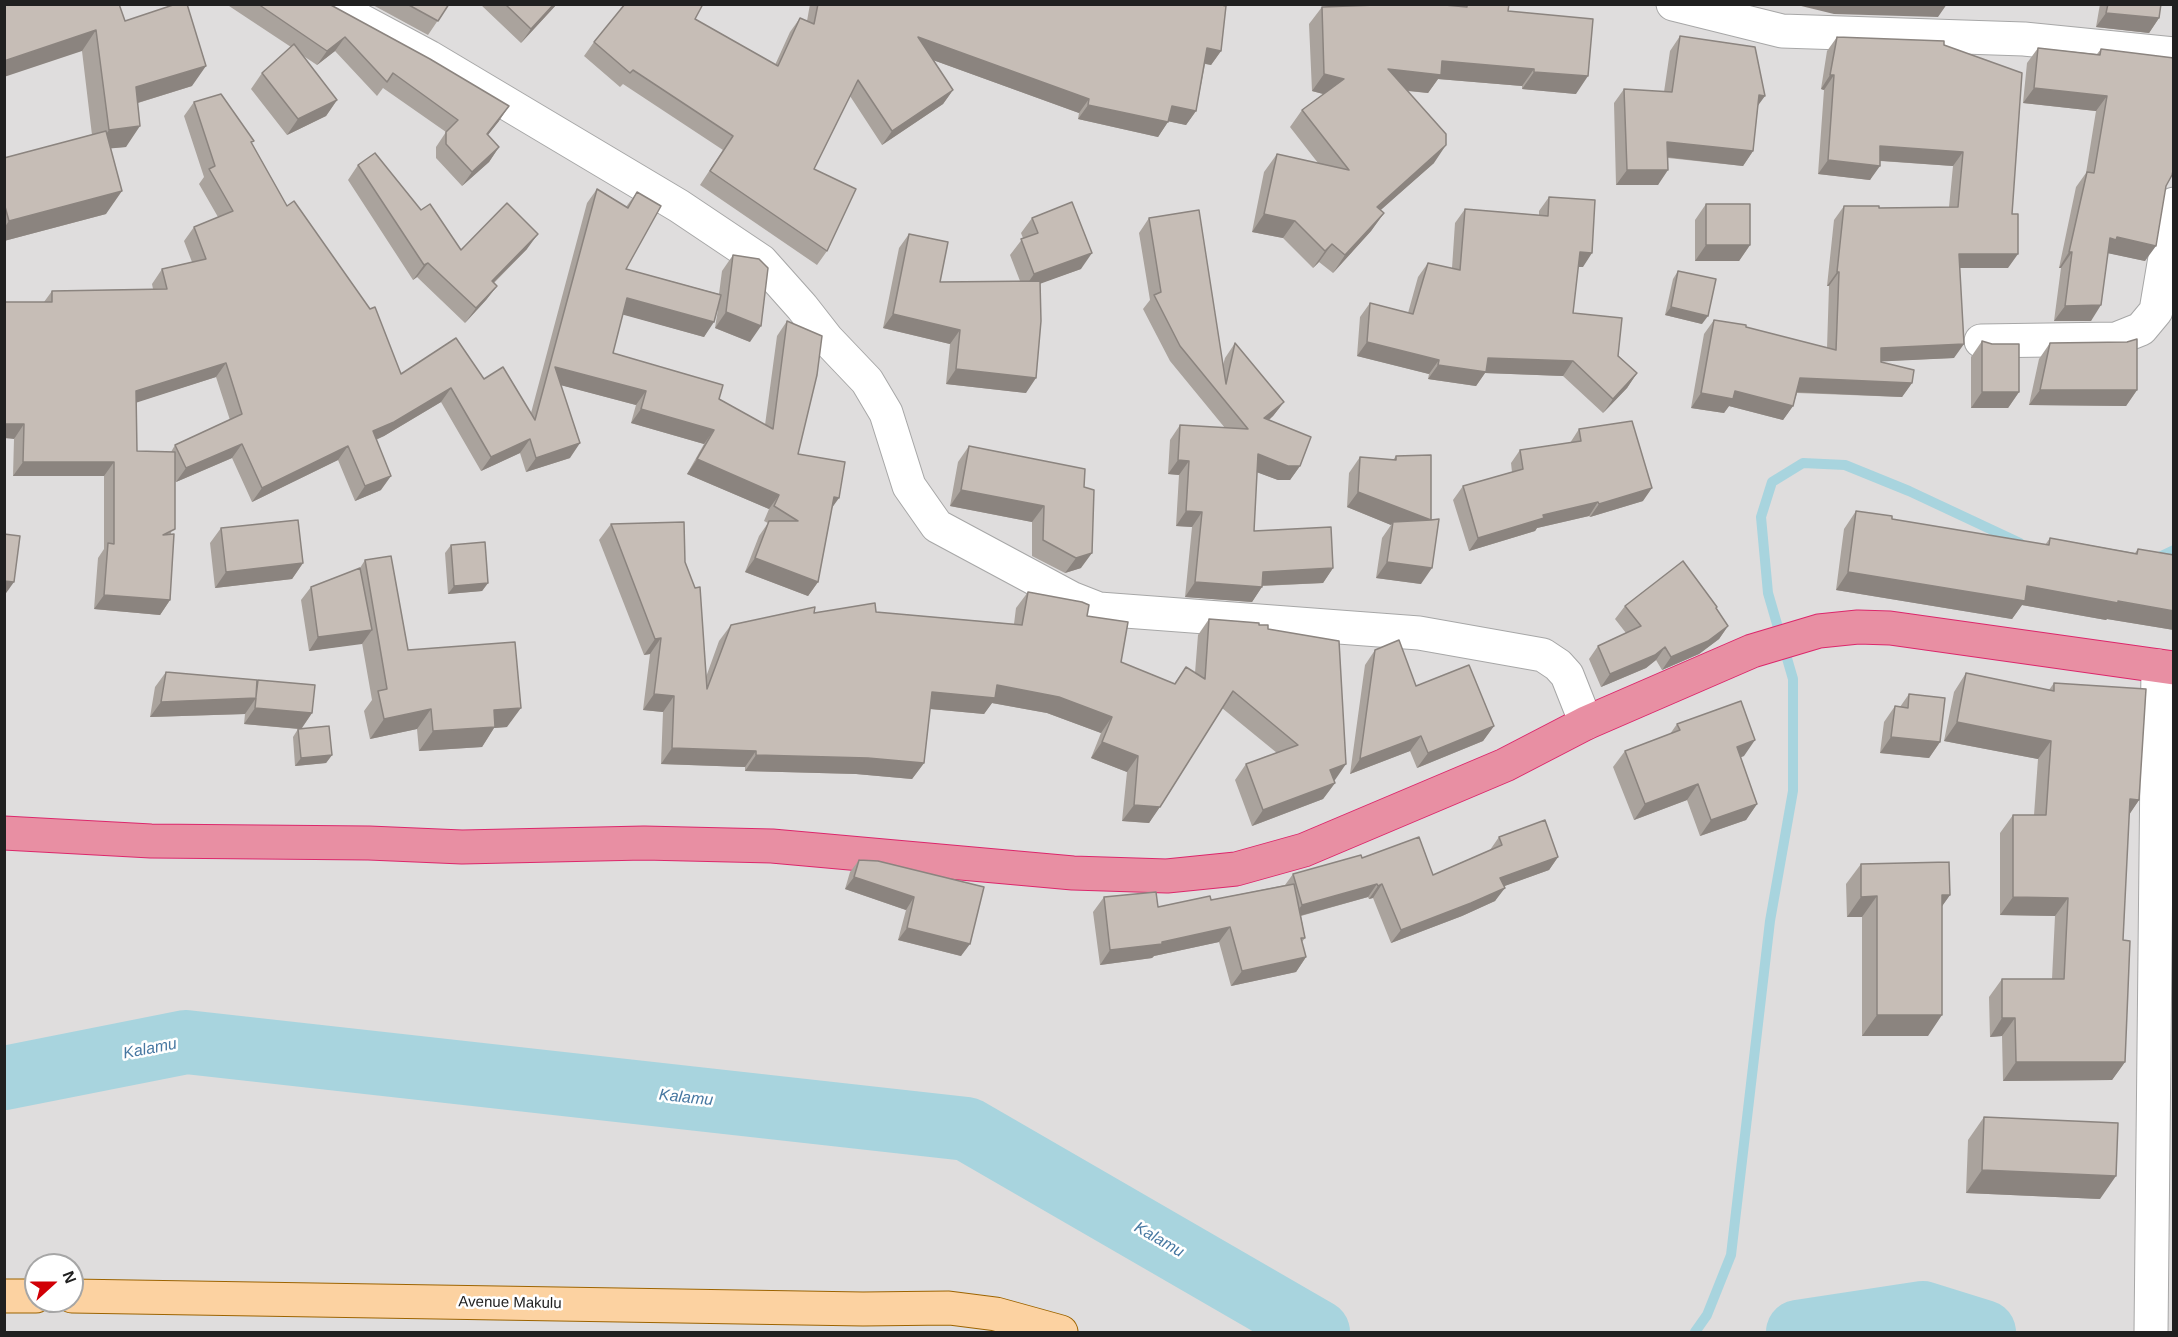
<!DOCTYPE html>
<html>
<head>
<meta charset="utf-8">
<style>
	body { margin:0 }
	#map { position:relative; width:2178px; height:1337px; overflow:hidden; background:#f1ede7; font-family:Helvetica,sans-serif }
	canvas { display:block }
	.frame { position:absolute; inset:0; border:6px solid #202020; pointer-events:none }
	.north { position:absolute; left:24px; top:1253px; width:60px; height:60px; box-sizing:border-box; background:#fff; border:2px solid #a6a6a6; border-radius:50%; rotate:69deg; font-size:16px; font-weight:700; line-height:24px; text-align:center; color:#202020 }
	.north::after { content:''; display:block; margin:auto; width:21px; height:27px; background:#d10006; clip-path:polygon(50% 0,100% 100%,50% 72%,0 100%) }
</style>
</head>
<body>
<div id="map">
<canvas width="2178" height="1337"></canvas>
<div class="frame"></div>
<div class="north">N</div>
</div>
<script>
const g = document.querySelector('canvas').getContext('2d');
g.lineJoin = 'round';
function fillPath(path, color) {
  g.fillStyle = color;
  g.fill(path, 'evenodd');
}
function shape(rows) {
  const path = new Path2D();
  for (const r of rows) {
    path.moveTo(r[0], r[1]);
    for (let i = 2; i < r.length; i += 2) path.lineTo(r[i], r[i + 1]);
  }
  return path;
}
function trace(path, color, width, dash) {
  g.strokeStyle = color;
  g.lineWidth = width;
  g.lineCap = dash ? 'butt' : 'round';
  g.setLineDash(dash || []);
  g.stroke(path);
}
function drawText(font, color, halo, rows, align = 'center') {
  g.font = font + ' Helvetica,sans-serif';
  g.lineWidth = 5;
  g.setLineDash([]);
  g.textBaseline = 'middle';
  g.strokeStyle = halo;
  g.fillStyle = color;
  for (const [text, x, y, turn = 0] of rows) {
    g.save();
    g.translate(x, y);
    g.rotate((+turn || 0) * Math.PI / 180);
    g.textAlign = isNaN(turn) ? turn : align;
    if (halo) g.strokeText(text, 0, 0);
    g.fillText(text, 0, 0);
    g.restore();
  }
}
fillPath(shape([
	[5,5,2173,5,2173,1332,5,1332],
	[36,1265,72,1265,72,1301,36,1301]
]), '#dfdddd');
trace(shape([
	[2155,559,2174,550],
	[1695,1332,1707,1315,1731,1255,1770,921,1793,791,1793,679,1768,593,1761,517,1772,482,1803,463,1845,465,1909,491,2020,543]
]), '#a8d4de', 10);
trace(shape([
	[4,1078,186,1042,967,1129,1318,1332],
	[1798,1332,1923,1313,1984,1332]
]), '#a8d4de', 64);
const minor = shape([
	[330,4,429,57,679,206,761,261,802,307,827,339,867,381,886,413,909,486,937,526,1071,598,1099,609,1419,633,1543,655,1558,665,1567,675,1586,723],
	[1673,4,1782,31,2024,39,2174,54],
	[1981,341,2116,339,2141,329,2156,311,2174,204],
	[2151,1332,2158,666]
]);
const major = shape([
	[4,1296,36,1296],
	[72,1296,863,1309,949,1308,996,1314,1061,1332]
]);
const highway = shape([
	[4,833,151,841,369,843,462,847,644,843,772,846,1073,873,1167,876,1236,869,1304,850,1505,765,1586,723,1752,651,1819,631,1858,627,1890,628,2174,668]
]);
trace(minor, '#a7a7a7', 35);
trace(major, '#9d6400', 35);
trace(highway, '#dc276b', 35);
trace(minor, '#fff', 33);
trace(major, '#fcd2a1', 33);
trace(highway, '#e88fa3', 33);
fillPath(shape([
	[4,4,125,21,192,86,138,103,126,147,111,148,106,214,4,241,4,158,92,135,82,51],
	[226,4,329,4,499,121,487,135,499,147,489,162,462,186,436,158,436,147,446,132,383,88,377,96,335,51,317,65,302,55,337,100,326,116,287,135,251,89,262,73,291,47],
	[371,4,449,4,428,35],
	[480,4,557,4,521,43],
	[810,4,1217,4,1221,51,1211,65,1205,64,1196,111,1186,125,1168,121,1158,137,1078,119,1079,113,933,60,953,90,943,104,882,145,850,96,814,169,827,251,817,265,700,185,723,150,623,84,620,87,584,56,594,42,695,19,775,65,790,32,800,18,807,21],
	[1464,4,1509,4,1508,11,1576,94,1522,89,1522,86,1438,79,1428,93,1407,91,1434,163,1380,210,1384,213,1371,231,1333,273,1319,262,1313,268,1283,238,1252,232,1264,172,1277,154,1318,163,1290,127,1302,110,1323,94,1312,91,1309,24,1322,7,1462,6],
	[2100,4,2161,4,2159,18,2149,33,2096,27],
	[1680,36,1758,106,1753,151,1743,166,1668,158,1658,185,1616,185,1614,103,1624,89,1664,92,1670,51],
	[1837,37,1944,45,2008,268,1960,268,1954,358,1881,361,1912,383,1902,397,1797,393,1793,406,1783,420,1729,406,1724,413,1691,408,1704,334,1714,320,1827,348,1829,286,1827,286,1834,220,1844,206,1879,208,1949,207,1953,166,1880,161,1870,180,1818,174,1824,90,1821,89,1827,51],
	[2038,48,2097,54,2101,49,2166,186,2145,261,2108,253,2091,321,2054,321,2061,268,2059,268,2076,187,2086,173,2096,111,2023,103,2027,63],
	[194,102,252,144,287,206,401,374,484,379,531,413,587,203,597,189,626,207,637,192,626,269,719,294,722,271,733,255,750,342,715,328,718,309,704,337,623,314,613,353,719,399,765,425,777,336,787,321,798,454,832,508,818,582,808,596,745,572,759,536,768,523,764,521,769,509,687,474,704,444,631,423,636,405,561,385,570,458,526,472,520,453,481,471,441,402,384,436,376,440,381,490,355,501,338,460,252,502,232,458,176,482,175,481,171,534,170,600,160,615,94,609,98,558,104,549,104,476,13,476,14,439,44,302,52,291,153,289,152,284,162,269,192,262,184,241,194,227,218,217,199,184,204,177,184,116],
	[216,377,230,420,175,445,171,452,137,451,136,402],
	[358,165,421,210,461,250,527,249,494,283,497,286,486,300,465,323,417,277,413,280,348,180],
	[1549,197,1583,267,1578,267,1573,313,1637,373,1627,388,1603,413,1563,376,1485,373,1476,386,1428,379,1429,374,1357,356,1360,317,1370,303,1408,313,1418,277,1428,263,1452,268,1455,223,1465,209,1539,215,1539,211],
	[1706,204,1750,245,1739,261,1695,261,1695,220],
	[1032,218,1081,269,1040,283,1026,393,946,384,950,344,883,328,899,248,909,234,940,282,1020,281,1010,255,1023,238,1021,233],
	[1149,218,1223,365,1225,358,1235,343,1284,402,1273,416,1269,420,1300,466,1290,480,1278,480,1257,472,1254,531,1333,568,1323,583,1262,586,1252,602,1185,597,1192,527,1176,526,1179,475,1168,474,1170,440,1180,425,1225,428,1170,361,1143,309,1150,300,1139,233],
	[1678,271,1702,324,1665,315,1673,279],
	[1982,341,2019,392,2008,408,1971,408,1971,357],
	[2050,343,2137,390,2126,406,2029,405,2039,359],
	[1579,429,1643,501,1590,517,1589,516,1537,528,1535,531,1469,551,1453,500,1463,486,1512,472,1511,463,1520,450,1570,443],
	[969,446,1084,487,1081,568,1065,573,1032,556,1032,522,950,506,958,462],
	[1396,456,1421,584,1376,578,1382,538,1391,525,1347,507,1349,473,1360,457,1393,460],
	[1856,511,1892,519,2045,545,2050,538,2135,553,2138,549,2174,555,2174,630,2107,619,2106,620,2022,605,2012,619,1836,590,1844,529],
	[611,524,685,562,706,677,719,641,731,625,814,613,876,612,1014,624,1016,608,1028,592,1087,616,1121,662,1174,684,1186,667,1195,673,1198,635,1209,619,1259,625,1268,629,1335,780,1333,780,1335,783,1323,799,1252,826,1235,780,1246,764,1277,753,1222,708,1149,823,1122,821,1127,772,1091,758,1101,733,1047,713,992,703,984,714,930,709,924,763,912,779,856,774,745,771,745,767,661,764,663,712,643,710,650,654,644,655,599,540],
	[221,528,303,563,292,579,215,588,210,543],
	[451,545,488,583,482,591,448,594,445,553],
	[365,560,408,650,507,727,494,728,482,747,419,751,417,729,370,739,364,711,372,700,362,643,309,651,301,600,311,587,360,568],
	[1625,606,1717,607,1716,609,1728,626,1719,639,1699,654,1662,670,1656,660,1646,668,1601,687,1589,659,1598,646,1626,633,1615,619],
	[1375,650,1416,686,1494,726,1483,741,1417,768,1410,751,1350,774,1365,665],
	[166,672,257,681,258,680,312,713,302,728,332,755,326,763,295,766,293,737,298,729,244,724,245,714,150,717,155,687],
	[1966,673,2049,690,2054,683,2139,800,2129,814,2123,940,2125,1062,2112,1080,2003,1081,2002,1036,1990,1037,1989,997,2002,979,2052,979,2055,916,2000,915,2000,833,2013,815,2034,815,2038,759,1944,741,1954,692],
	[1909,694,1940,742,1929,758,1880,753,1884,722,1895,706,1900,707],
	[1677,724,1744,756,1740,757,1757,804,1746,820,1700,836,1687,800,1634,820,1613,767,1625,751,1670,734],
	[1499,837,1558,857,1549,870,1504,886,1495,901,1462,916,1391,943,1373,898,1369,899,1368,897,1301,916,1305,938,1302,942,1306,957,1296,972,1231,986,1219,942,1154,956,1152,958,1100,965,1093,912,1104,897,1158,907,1211,900,1285,885,1293,874,1362,858,1433,875,1490,850],
	[859,860,984,887,961,956,898,940,906,910,845,889,850,872],
	[1861,864,1950,895,1942,906,1928,1036,1862,1036,1862,917,1847,917,1846,884],
	[2174,976,2174,1047,2173,1047],
	[1984,1117,2100,1199,1966,1193,1968,1140]
]), '#aaa39d');
fillPath(shape([
	[554,4,557,4,521,43,531,29],
	[1793,4,1947,4,1938,17,1834,14],
	[2106,13,2159,18,2149,33,2096,27],
	[96,30,82,51,4,77,4,61],
	[345,37,335,51,317,65,327,51],
	[918,37,1089,99,1079,113,908,51],
	[1207,48,1221,51,1211,65,1198,62],
	[1442,61,1534,69,1522,86,1438,79,1428,93,1376,87,1388,69],
	[206,66,192,86,121,108,136,87],
	[1534,72,1588,76,1576,94,1522,89],
	[1324,74,1344,79,1331,96,1312,91],
	[1830,75,1834,75,1824,90,1821,89],
	[2034,88,2107,96,2096,111,2023,103],
	[953,90,943,104,882,145,892,131],
	[1759,95,1765,96,1754,111],
	[337,100,326,116,287,135,298,119],
	[1088,105,1168,122,1158,137,1078,119],
	[509,106,499,121,477,149,487,134],
	[1172,106,1196,111,1186,125,1162,120],
	[140,126,126,147,94,150,109,130],
	[1667,142,1753,151,1743,166,1657,156],
	[1446,145,1434,163,1365,224,1377,207],
	[1880,146,1963,152,1953,166,1870,160],
	[499,147,489,162,462,186,472,172],
	[1828,160,1880,166,1870,180,1818,174],
	[1627,170,1668,170,1658,185,1616,185],
	[122,191,106,214,4,241,4,228,9,221],
	[1384,213,1371,231,1333,273,1345,255],
	[1264,214,1295,221,1283,238,1252,232],
	[538,234,527,249,481,295,492,281],
	[2117,237,2156,246,2145,261,2107,253,2110,238],
	[1332,244,1319,262,1313,268,1325,251],
	[1706,245,1750,245,1739,261,1695,261],
	[1580,252,1592,253,1583,267,1570,267],
	[2069,252,2072,252,2061,268,2059,268],
	[1092,253,1081,269,1023,290,1034,274],
	[1959,254,2018,254,2008,268,1950,268],
	[428,263,417,277,413,280,424,265],
	[1837,272,1839,272,1829,286,1827,286],
	[497,286,486,300,465,323,476,308],
	[627,298,714,322,704,337,617,313],
	[2101,305,2091,321,2054,321,2065,306],
	[1671,307,1708,316,1702,324,1665,315],
	[726,312,761,326,750,342,715,328],
	[893,314,960,330,950,344,883,328],
	[1367,342,1439,360,1429,374,1357,356],
	[1964,344,1954,358,1871,362,1881,348],
	[1488,358,1573,361,1563,376,1485,373,1476,386,1428,379,1438,365],
	[226,363,216,377,126,406,136,391],
	[555,367,646,391,636,405,545,381],
	[956,369,1036,378,1026,393,946,384],
	[1637,373,1627,388,1603,413,1613,399],
	[1800,378,1912,383,1902,397,1791,392],
	[451,388,441,402,384,436,363,445,373,431],
	[2040,390,2137,390,2126,406,2029,405],
	[1735,391,1793,406,1783,420,1729,406,1724,413,1691,408,1701,393],
	[1982,392,2019,392,2008,408,1971,408],
	[1284,402,1273,416,1254,433,1264,418],
	[641,409,714,430,704,444,631,423],
	[4,424,24,424,14,439,4,438],
	[530,439,520,453,481,471,491,457],
	[580,443,570,458,526,472,536,458],
	[242,444,232,458,176,482,186,468],
	[348,446,338,460,252,502,262,488],
	[1258,454,1300,466,1290,480,1278,480,1248,469],
	[697,459,779,495,769,509,687,474],
	[1178,460,1189,461,1179,475,1168,474],
	[23,462,114,462,104,476,13,476],
	[391,476,381,490,355,501,365,486],
	[1652,488,1643,501,1590,517,1599,504],
	[961,490,1044,506,1032,522,950,506],
	[1358,492,1431,520,1393,522,1391,525,1347,507],
	[834,497,839,498,829,512],
	[1598,502,1589,516,1537,528,1535,531,1469,551,1478,538,1543,515],
	[1186,511,1202,512,1192,527,1176,526],
	[1092,553,1081,568,1065,573,1076,558],
	[755,558,818,582,808,596,745,572],
	[1387,562,1432,568,1421,584,1376,578],
	[303,563,292,579,215,588,226,572],
	[1333,568,1323,583,1253,586,1263,572],
	[1848,572,2027,586,2174,611,2174,630,2107,619,2106,620,2022,605,2012,619,1836,590],
	[4,581,14,582,4,596],
	[1195,582,1262,587,1252,602,1185,597],
	[488,583,482,591,448,594,454,586],
	[104,595,170,600,160,615,94,609],
	[1728,626,1719,639,1699,654,1662,670,1671,657],
	[372,630,362,644,309,651,318,637],
	[661,638,650,654,644,655,655,639],
	[1665,647,1656,660,1646,668,1601,687,1610,674],
	[997,685,1059,697,1112,717,1101,733,1047,713,992,703,984,714,920,708,932,692],
	[654,694,674,696,663,712,643,710],
	[256,698,245,714,150,717,161,702],
	[255,708,312,713,301,729,244,724],
	[521,708,507,727,494,728,482,747,419,751,433,731,494,710],
	[431,709,417,729,370,739,384,719],
	[1957,722,2051,741,2038,759,1944,741],
	[1494,726,1483,741,1417,768,1428,753],
	[1421,736,1410,751,1350,774,1360,759],
	[1891,737,1940,742,1929,758,1880,753],
	[1755,740,1744,756,1726,763,1737,747],
	[1102,742,1138,756,1127,772,1091,758],
	[672,748,756,751,745,767,661,764],
	[332,755,326,763,295,766,301,758],
	[756,755,868,758,924,763,912,779,856,774,745,771],
	[1346,764,1335,780,1318,786,1330,770],
	[1335,783,1323,799,1252,826,1263,810],
	[1698,784,1687,800,1634,820,1645,804],
	[2130,799,2139,800,2127,818],
	[1757,804,1746,820,1700,836,1711,820],
	[1134,805,1160,807,1149,823,1122,821],
	[1558,857,1549,870,1491,891,1500,878],
	[854,877,914,897,906,910,845,889],
	[1377,884,1368,897,1292,918,1302,905],
	[1382,884,1373,898,1369,899,1378,886],
	[1505,888,1495,901,1462,916,1391,943,1401,930],
	[1942,895,1950,895,1935,916],
	[1877,896,1862,917,1847,917,1861,897],
	[2013,897,2068,898,2055,916,2000,915],
	[1230,927,1219,942,1154,956,1152,958,1100,965,1110,950,1162,942],
	[907,928,970,944,961,956,898,940],
	[1306,957,1296,972,1231,986,1242,971],
	[1877,1015,1942,1015,1928,1036,1862,1036],
	[2002,1018,2015,1018,2002,1036,1990,1037],
	[2016,1062,2125,1062,2112,1080,2003,1081],
	[1982,1170,2116,1176,2100,1199,1966,1193]
]), '#8b847f');
const building = shape([
	[4,4,119,4,125,21,176,4,187,4,206,66,136,87,140,126,109,130,96,30,4,61,4,4],
	[258,4,329,4,430,59,509,106,487,134,499,147,472,172,446,144,446,132,458,120,393,73,387,82,345,37,327,51,258,4],
	[407,4,449,4,438,21,407,4],
	[505,4,554,4,531,29,505,4],
	[625,4,703,4,695,19,778,66,800,18,814,24,818,4,1217,4,1226,6,1221,51,1207,48,1196,111,1172,106,1168,122,1088,105,1089,99,918,37,953,90,892,131,858,80,814,169,856,189,827,251,710,171,733,136,633,70,630,73,594,42,625,4],
	[1404,4,1433,4,1467,7,1467,4,1509,4,1508,11,1593,19,1588,76,1534,72,1534,69,1442,61,1441,75,1388,69,1446,134,1446,145,1377,207,1384,213,1345,255,1332,244,1325,251,1295,221,1264,214,1277,154,1349,170,1302,110,1344,79,1324,74,1322,7,1404,4],
	[2108,4,2161,4,2159,18,2106,13,2108,4],
	[1680,36,1755,47,1765,96,1759,95,1753,151,1667,142,1668,170,1627,170,1624,89,1672,92,1680,36],
	[1837,37,1944,41,1944,45,2022,73,2012,214,2018,214,2018,254,1959,254,1964,344,1881,348,1881,362,1914,370,1912,383,1800,378,1793,406,1735,391,1733,399,1701,393,1714,320,1746,325,1746,327,1836,350,1839,272,1837,272,1844,206,1879,206,1879,208,1958,207,1963,152,1880,146,1880,166,1828,160,1834,75,1830,75,1837,37],
	[294,44,337,100,298,119,262,73,294,44],
	[2038,48,2100,55,2101,49,2174,58,2174,167,2172,175,2166,186,2156,246,2117,237,2116,240,2110,238,2101,305,2065,306,2072,252,2069,252,2087,172,2094,173,2107,96,2034,88,2038,48],
	[221,94,254,141,251,142,287,206,294,201,370,309,375,307,401,374,456,338,484,379,503,367,535,420,597,189,628,208,637,192,661,206,626,269,721,295,714,322,627,298,613,353,723,385,719,399,773,429,787,321,822,336,817,375,798,454,845,462,839,498,834,497,818,582,755,558,769,521,798,521,774,506,779,495,697,459,714,430,641,409,646,391,555,367,580,443,536,458,530,439,491,457,451,388,394,422,373,431,391,476,365,486,348,446,262,488,242,444,186,468,175,445,242,414,226,363,136,391,137,451,175,452,175,529,163,535,174,534,170,600,104,595,108,543,114,544,114,462,23,462,24,424,4,424,4,302,52,302,52,291,167,289,162,269,206,259,194,227,233,211,209,169,215,166,194,102,221,94],
	[106,131,122,191,9,221,4,203,4,158,106,131],
	[375,153,421,210,430,204,461,250,507,203,538,234,492,281,497,286,476,308,428,263,424,265,358,165,375,153],
	[1549,197,1595,200,1592,253,1580,252,1573,313,1622,318,1618,356,1637,373,1613,399,1573,361,1488,358,1486,372,1438,365,1439,360,1367,342,1370,303,1413,314,1428,263,1460,270,1465,209,1548,216,1549,197],
	[1072,202,1092,253,1034,274,1021,239,1038,233,1032,218,1072,202],
	[1706,204,1750,204,1750,245,1706,245,1706,204],
	[1199,210,1226,384,1235,343,1284,402,1264,418,1311,437,1300,466,1288,466,1258,454,1254,531,1331,527,1333,568,1263,572,1262,587,1195,582,1202,512,1186,511,1189,461,1178,460,1180,425,1248,429,1180,346,1154,295,1161,292,1149,218,1199,210],
	[909,234,948,242,940,282,1040,281,1041,321,1036,378,956,369,960,330,893,314,909,234],
	[733,255,759,259,768,268,761,326,726,312,733,255],
	[1678,271,1716,279,1708,316,1671,307,1678,271],
	[2137,339,2137,390,2040,390,2050,343,2127,342,2137,339],
	[1982,341,1992,344,2019,344,2019,392,1982,392,1982,341],
	[1632,421,1652,488,1599,504,1598,502,1543,515,1544,518,1478,538,1463,486,1523,469,1520,450,1581,441,1579,429,1632,421],
	[969,446,1085,469,1084,487,1094,490,1092,553,1076,558,1043,540,1044,506,961,490,969,446],
	[1431,455,1431,520,1439,519,1432,568,1387,562,1393,522,1431,520,1358,492,1360,457,1396,460,1396,456,1431,455],
	[1856,511,1892,516,1892,519,2049,545,2050,538,2137,554,2138,549,2174,555,2174,611,2118,601,2118,603,2027,586,2025,601,1848,572,1856,511],
	[298,520,303,563,226,572,221,528,298,520],
	[684,522,685,562,695,588,700,587,707,689,731,625,815,607,814,613,875,603,876,612,1022,625,1028,592,1082,602,1089,605,1087,616,1128,622,1121,662,1175,684,1186,667,1205,679,1209,619,1259,623,1259,625,1268,625,1268,629,1339,641,1346,764,1330,770,1335,783,1263,810,1246,764,1298,745,1233,691,1160,807,1134,805,1138,756,1102,742,1112,717,1059,697,997,685,995,698,932,692,924,763,868,758,756,755,756,751,672,748,674,696,654,694,661,638,655,639,611,524,684,522],
	[4,534,20,536,14,582,4,581,4,534],
	[485,542,488,583,454,586,451,545,485,542],
	[391,556,408,650,515,642,521,708,494,710,495,727,433,731,431,709,384,719,378,691,387,689,365,560,391,556],
	[1683,561,1717,607,1716,608,1728,626,1708,641,1671,657,1665,647,1655,655,1610,674,1598,646,1641,626,1625,606,1683,561],
	[360,568,372,630,318,637,311,587,360,568],
	[1399,640,1416,686,1469,665,1494,726,1428,753,1421,736,1360,759,1375,650,1399,640],
	[166,672,257,680,256,697,258,680,315,685,312,713,255,708,256,698,161,702,166,672],
	[1966,673,2054,691,2054,683,2146,689,2139,800,2130,799,2123,940,2130,941,2125,1062,2016,1062,2015,1018,2002,1018,2002,979,2064,979,2068,898,2013,897,2013,815,2046,815,2051,741,1957,722,1966,673],
	[1909,694,1945,698,1940,742,1891,737,1895,706,1908,708,1909,694],
	[1741,701,1755,740,1737,747,1757,804,1711,820,1698,784,1645,804,1625,751,1680,730,1677,724,1741,701],
	[329,726,332,755,301,758,298,729,329,726],
	[1545,820,1558,857,1500,878,1505,888,1471,903,1401,930,1382,884,1378,886,1377,884,1302,905,1293,874,1361,855,1362,858,1419,837,1433,875,1502,845,1499,837,1545,820],
	[859,860,878,861,984,887,970,944,907,928,914,897,854,877,859,860],
	[1949,862,1950,895,1942,895,1942,1015,1877,1015,1877,896,1861,897,1861,864,1949,862],
	[1294,884,1305,938,1301,938,1306,957,1242,971,1230,927,1162,942,1162,944,1110,950,1104,897,1156,892,1158,907,1210,896,1211,900,1294,884],
	[1984,1117,2118,1123,2116,1176,1982,1170,1984,1117]
]);
fillPath(building, '#c6bdb6');
trace(building, '#8b847f', 1.5);
drawText('15px', '#202020', '#fff', [
	["Avenue Makulu",510,1303,1]
]);
drawText('italic 16px', '#4677a1', '#fff', [
	["Kalamu",150,1049,-11],
	["Kalamu",686,1098,6],
	["Kalamu",1159,1240,30]
]);
</script>
</body>
</html>
